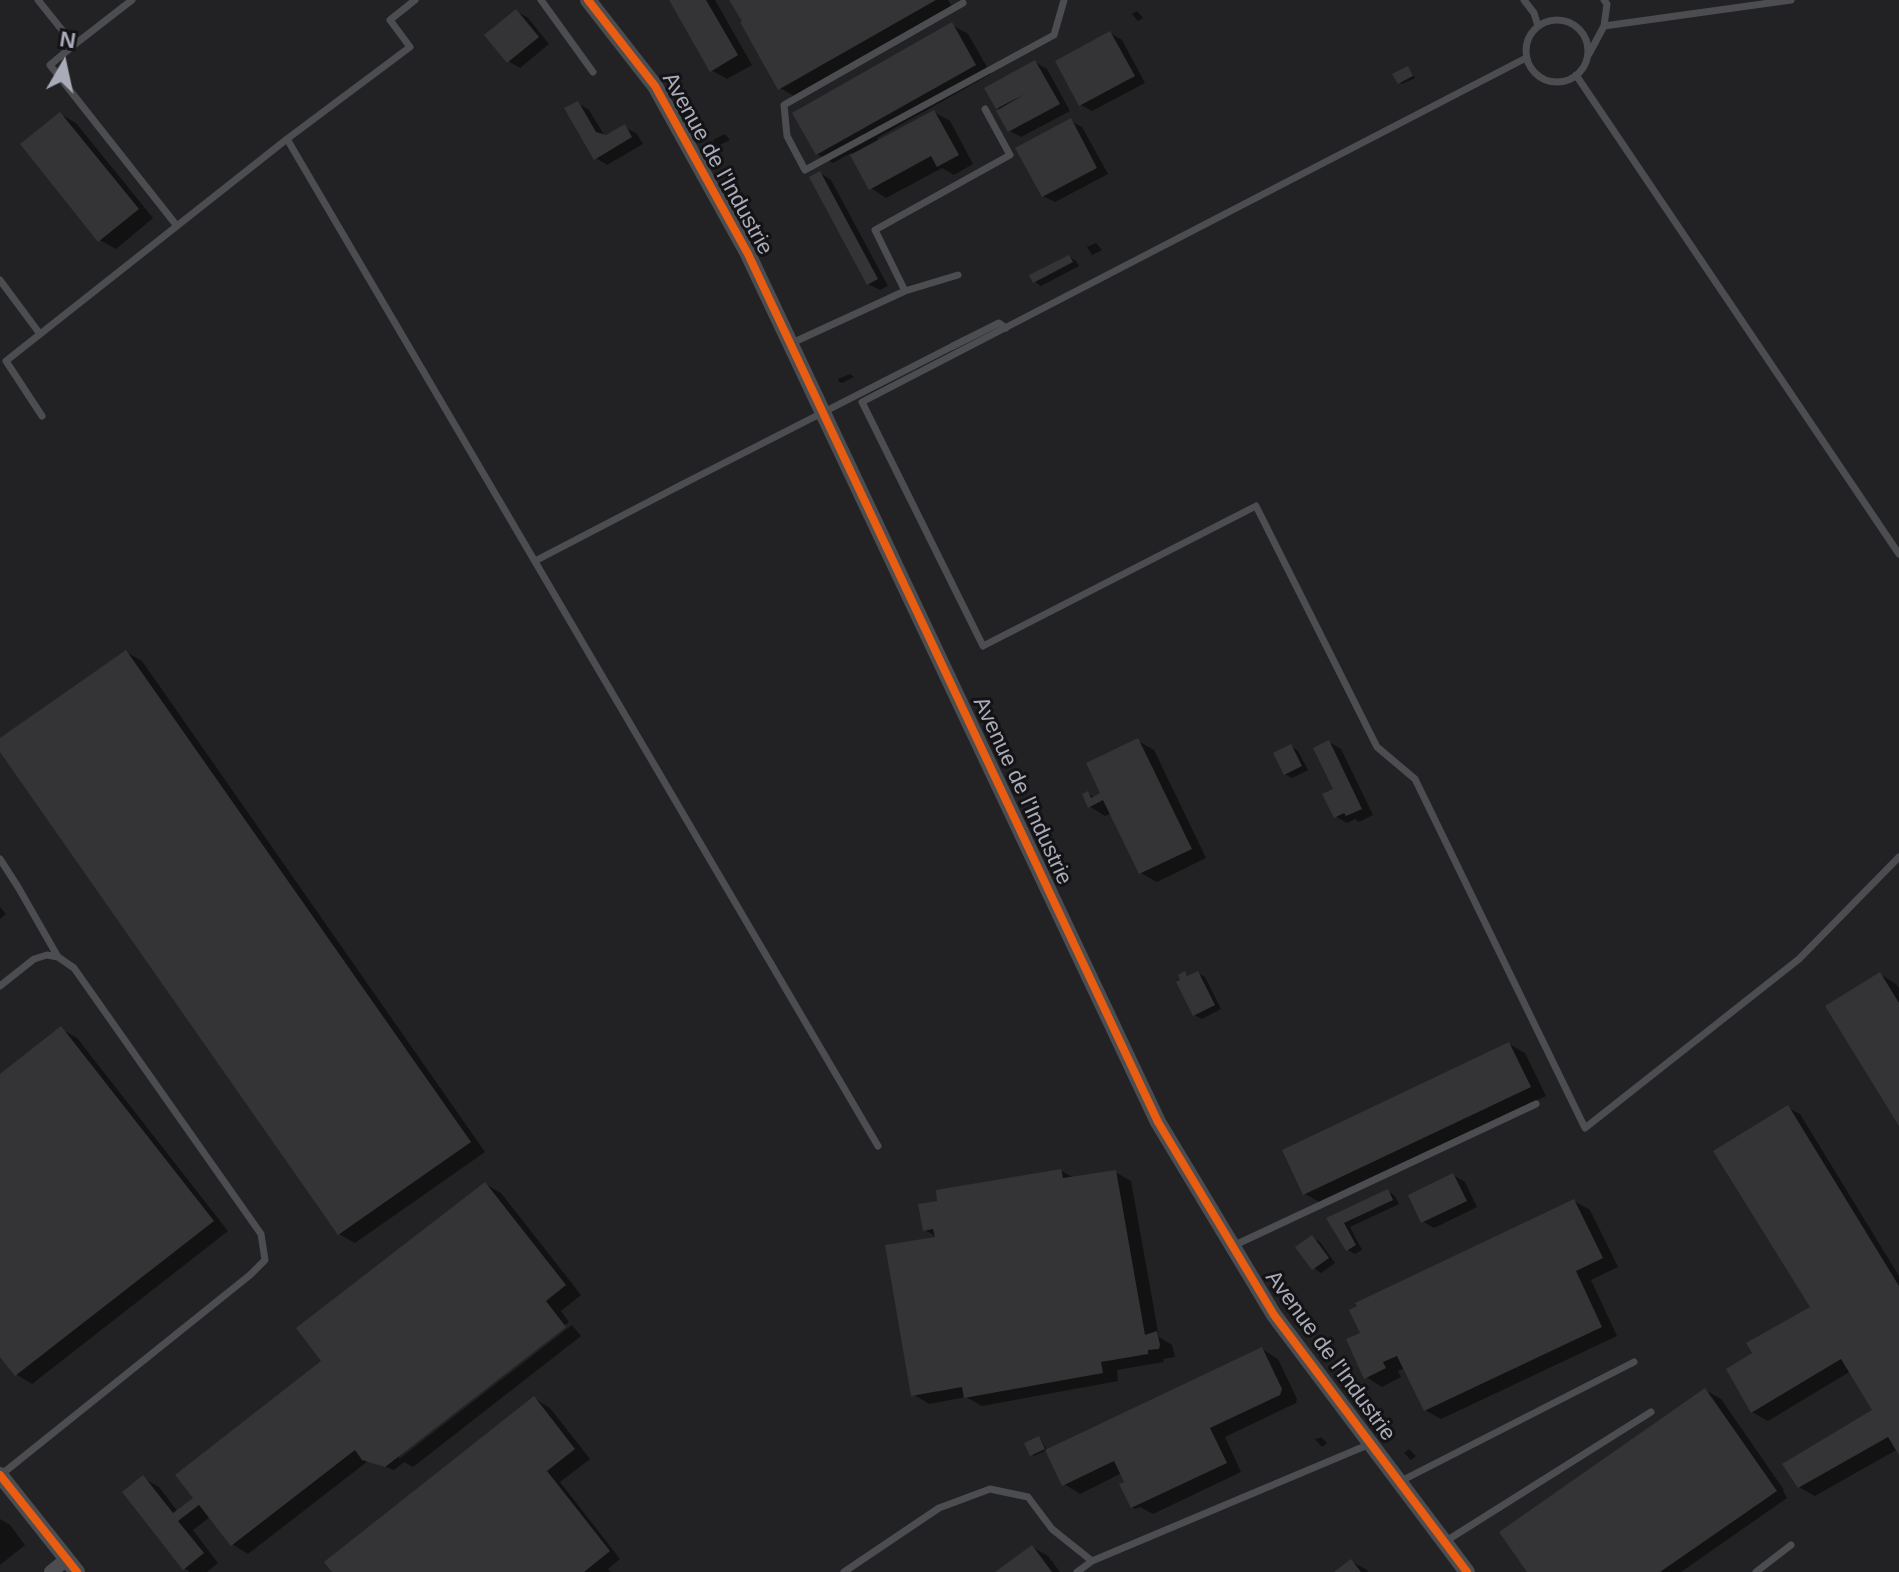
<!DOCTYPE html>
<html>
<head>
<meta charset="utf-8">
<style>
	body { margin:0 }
	#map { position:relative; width:1899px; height:1572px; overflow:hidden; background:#181818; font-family:Helvetica,sans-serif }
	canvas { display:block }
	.north { position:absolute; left:24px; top:24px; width:80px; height:80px; -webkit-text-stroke:6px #131214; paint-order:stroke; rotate:9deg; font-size:22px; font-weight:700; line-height:32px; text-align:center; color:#aaabb9 }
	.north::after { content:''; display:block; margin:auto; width:28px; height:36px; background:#aaabb9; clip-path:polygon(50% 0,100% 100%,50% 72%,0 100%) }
</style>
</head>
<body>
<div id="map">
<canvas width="1899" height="1572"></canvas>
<div class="north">N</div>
</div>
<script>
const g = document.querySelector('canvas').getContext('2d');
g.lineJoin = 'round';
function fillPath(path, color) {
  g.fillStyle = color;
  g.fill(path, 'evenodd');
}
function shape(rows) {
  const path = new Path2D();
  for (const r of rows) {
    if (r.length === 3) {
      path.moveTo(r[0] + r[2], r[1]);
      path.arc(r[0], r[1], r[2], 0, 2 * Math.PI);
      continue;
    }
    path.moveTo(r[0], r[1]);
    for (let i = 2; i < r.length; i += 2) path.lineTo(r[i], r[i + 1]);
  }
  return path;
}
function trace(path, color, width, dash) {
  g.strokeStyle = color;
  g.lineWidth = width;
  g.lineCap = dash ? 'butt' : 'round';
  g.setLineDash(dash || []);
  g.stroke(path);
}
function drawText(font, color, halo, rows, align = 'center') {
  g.font = font + ' Helvetica,sans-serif';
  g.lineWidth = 6;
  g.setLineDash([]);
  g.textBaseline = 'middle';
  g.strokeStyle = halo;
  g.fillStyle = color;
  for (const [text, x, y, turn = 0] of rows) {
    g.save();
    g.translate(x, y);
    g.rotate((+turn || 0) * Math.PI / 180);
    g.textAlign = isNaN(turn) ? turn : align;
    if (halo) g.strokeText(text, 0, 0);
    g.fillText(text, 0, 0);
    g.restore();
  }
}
fillPath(shape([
	[0,0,1899,0,1899,1572,0,1572]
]), '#222224');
fillPath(shape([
	[671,0,715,0,752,65,727,79,711,70],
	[732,0,948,0,953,8,796,97,780,88],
	[516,11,528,18,549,44,520,68,508,61],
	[1137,11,1143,18,1138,21,1132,14],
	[952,25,968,34,991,74,877,138,879,142,934,112,950,121,973,164,954,175,942,168,886,198,871,188,851,153,833,163,817,154],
	[1110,33,1122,40,1145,83,1092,111,1081,105],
	[1035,62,1047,69,1070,111,1021,137,1010,131,1002,110,997,108],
	[1407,68,1415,78,1402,84,1399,83],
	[578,103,589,110,606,138,625,127,637,134,643,144,607,165,596,158],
	[60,114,76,123,153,218,116,249,100,240],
	[1071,121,1082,127,1108,174,1055,202,1043,196],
	[725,134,730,140,718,146,715,145,713,140],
	[820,173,831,180,888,286,880,290,868,284],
	[1096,243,1102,250,1092,255,1087,247],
	[1069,257,1076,261,1079,266,1041,286,1034,281],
	[850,374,854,377,842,383,839,382,838,379],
	[126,652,142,661,485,1152,355,1243,339,1234,0,749,0,740],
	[1138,741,1154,750,1206,858,1157,882,1141,873,1112,813,1105,816,1089,806,1088,794,1096,798,1103,794],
	[1329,742,1341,749,1373,815,1359,822,1355,819,1347,823,1335,816,1335,790],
	[1291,746,1298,751,1308,770,1292,778,1285,774],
	[0,907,6,914,0,919],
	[1198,973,1205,977,1221,1009,1202,1019,1194,1015,1185,974,1190,977],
	[1880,974,1896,984,1899,988,1899,1122],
	[61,1029,77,1038,228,1231,32,1384,17,1375,0,1353,0,1076],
	[1509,1044,1525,1053,1546,1096,1321,1203,1305,1194],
	[1788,1108,1800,1114,1899,1276,1899,1451,1898,1449,1815,1496,1799,1487,1874,1411,1851,1371,1768,1421,1752,1412,1755,1354,1812,1308],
	[1061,1171,1074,1178,1115,1172,1131,1181,1159,1337,1172,1345,1175,1357,1163,1359,1164,1362,1117,1370,1118,1381,982,1406,966,1397,929,1404,913,1394,939,1238,925,1230],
	[1453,1175,1465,1182,1477,1207,1434,1228,1422,1221],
	[485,1184,501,1193,581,1295,561,1311,569,1322,399,1454,399,1459,572,1325,581,1336,413,1467,404,1462,394,1470,368,1461,248,1554,232,1544,210,1517,193,1530,218,1563,207,1572,190,1572,184,1568,143,1478,159,1487,178,1512,195,1498,324,1361],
	[1388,1191,1395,1196,1399,1204,1350,1227,1362,1250,1355,1254,1348,1250,1329,1219],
	[1574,1201,1590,1210,1618,1267,1591,1280,1617,1336,1441,1419,1425,1410,1405,1368,1398,1371,1401,1377,1382,1387,1366,1377,1362,1334],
	[1312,1237,1320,1242,1335,1263,1321,1273,1314,1268],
	[1311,1317,1317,1323,1313,1326,1307,1320],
	[1262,1349,1278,1359,1297,1399,1296,1403,1225,1437,1241,1472,1153,1514,1140,1507,1135,1509,1132,1507,1128,1486,1122,1473,1080,1494,1064,1484],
	[1705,1390,1721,1399,1784,1490,1783,1491,1787,1498,1681,1572,1529,1572],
	[534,1398,550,1408,590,1459,560,1482,620,1559,608,1569,611,1572,334,1572],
	[1321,1437,1327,1443,1322,1447,1314,1438,1318,1439],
	[1039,1438,1041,1440,1047,1450,1034,1456,1032,1455],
	[1409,1449,1416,1456,1411,1460,1404,1453],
	[0,1519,10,1525,25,1545,0,1565],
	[1032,1547,1048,1556,1060,1572,998,1572],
	[1351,1561,1367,1570,1368,1572,1337,1572]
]), '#0007');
fillPath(shape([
	[669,0,706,0,738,55,710,72],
	[729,0,936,0,778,90,740,22,742,21],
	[516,9,539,37,507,63,484,35],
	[952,22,976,65,816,155,792,113],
	[1110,31,1135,76,1079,106,1055,61],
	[1035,60,1060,104,1008,132,996,111,1025,94,996,109,984,88],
	[1408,66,1413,76,1398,84,1392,74],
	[578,101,596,132,606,135,625,124,632,137,594,160,564,108],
	[934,110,959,155,937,167,931,156,869,190,850,155],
	[60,112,139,209,98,242,20,144],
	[1071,118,1097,168,1042,197,1015,148],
	[820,171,878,279,867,285,809,177],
	[1069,255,1073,262,1033,283,1029,275],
	[126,650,471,1142,338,1235,0,752,0,738],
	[1138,738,1192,849,1139,874,1103,800,1088,808,1082,794,1088,791,1091,798,1100,793,1086,763],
	[1329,740,1362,809,1346,816,1344,813,1334,818,1322,794,1333,789,1313,748],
	[1291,744,1302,766,1284,775,1273,753],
	[1185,971,1187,976,1198,971,1215,1005,1193,1016,1176,982,1180,980,1178,975],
	[1880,972,1899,1003,1899,1126,1825,1006],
	[61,1026,214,1221,15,1376,0,1357,0,1074],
	[1509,1042,1531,1087,1303,1195,1282,1150],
	[1788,1105,1899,1286,1899,1455,1888,1437,1798,1488,1782,1464,1872,1410,1841,1359,1751,1413,1726,1369,1752,1353,1746,1343,1810,1307,1713,1151],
	[1061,1169,1063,1178,1116,1170,1145,1335,1157,1331,1160,1345,1159,1349,1148,1350,1148,1354,1101,1362,1103,1373,964,1398,962,1387,911,1396,885,1245,935,1237,933,1229,923,1231,918,1204,937,1201,936,1190],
	[1453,1173,1467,1201,1421,1223,1408,1195],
	[485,1182,566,1285,546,1301,566,1327,385,1467,362,1460,355,1450,231,1546,199,1505,178,1521,204,1553,183,1570,122,1492,143,1475,173,1513,193,1498,175,1475,321,1361,296,1328],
	[1388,1189,1393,1200,1344,1223,1356,1245,1346,1251,1326,1218],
	[1574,1199,1603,1258,1576,1271,1602,1327,1424,1411,1397,1356,1383,1362,1386,1368,1364,1379,1346,1339,1360,1333,1349,1310,1357,1306,1355,1303],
	[1312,1235,1329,1258,1312,1270,1295,1247],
	[1262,1347,1282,1389,1280,1395,1210,1428,1227,1463,1131,1508,1119,1484,1124,1482,1114,1461,1062,1486,1045,1450],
	[1705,1388,1777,1491,1660,1572,1527,1572,1499,1532],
	[534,1396,575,1449,547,1471,610,1551,584,1572,332,1572,324,1562],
	[1039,1436,1045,1449,1030,1456,1024,1443],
	[1032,1545,1052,1572,995,1572],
	[1351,1559,1361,1572,1334,1572]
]), '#343436');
trace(shape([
	[38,0,74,45,50,65,177,226],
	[541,0,593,72],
	[1524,0,1534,13,1538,26],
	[963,3,784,105,787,136,805,170,1054,35,1064,0],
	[1557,51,31],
	[1604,26,1791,0],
	[74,45,132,0],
	[1589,54,1604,26,1607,4,1604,0],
	[1526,58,862,402,983,646,1256,506,1377,747,1415,779,1585,1128,1799,959,1899,857],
	[1576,75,1899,554],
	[287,139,878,1146],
	[0,280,40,334],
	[905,291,875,230,1010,155,985,109],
	[792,343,905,291,958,275],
	[953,346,999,323,1006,328],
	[42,416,6,361,287,139,410,47,390,20,415,0],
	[535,561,681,485],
	[0,859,18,887,58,957],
	[0,986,34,959,47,955,58,957,74,968,261,1234,265,1260,250,1275,2,1474],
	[1235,1245,1536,1104],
	[1401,1481,1634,1362],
	[1446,1541,1651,1412],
	[844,1572,939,1508,990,1489,1028,1497,1052,1529,1092,1561,1370,1444],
	[1077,1572,1092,1561],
	[1756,1572,1791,1545]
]), '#4c4d51', 7);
trace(shape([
	[51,1572,67,1559]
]), '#4c4d51', 14);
trace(shape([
	[588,0,655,86,748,254,1158,1122,1274,1315,1467,1572],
	[0,1475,77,1572]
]), '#4c4d51', 16);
trace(shape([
	[681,485,953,346]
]), '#4c4d51', 7);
trace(shape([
	[588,0,655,86,748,254,1158,1122,1274,1315,1467,1572],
	[0,1475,77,1572]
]), '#e95d12', 8);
drawText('22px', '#aaabb9', '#131214', [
	["Avenue de l'Industrie",717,164,61],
	["Avenue de l'Industrie",1022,791,65],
	["Avenue de l'Industrie",1330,1356,54]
]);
</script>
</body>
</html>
